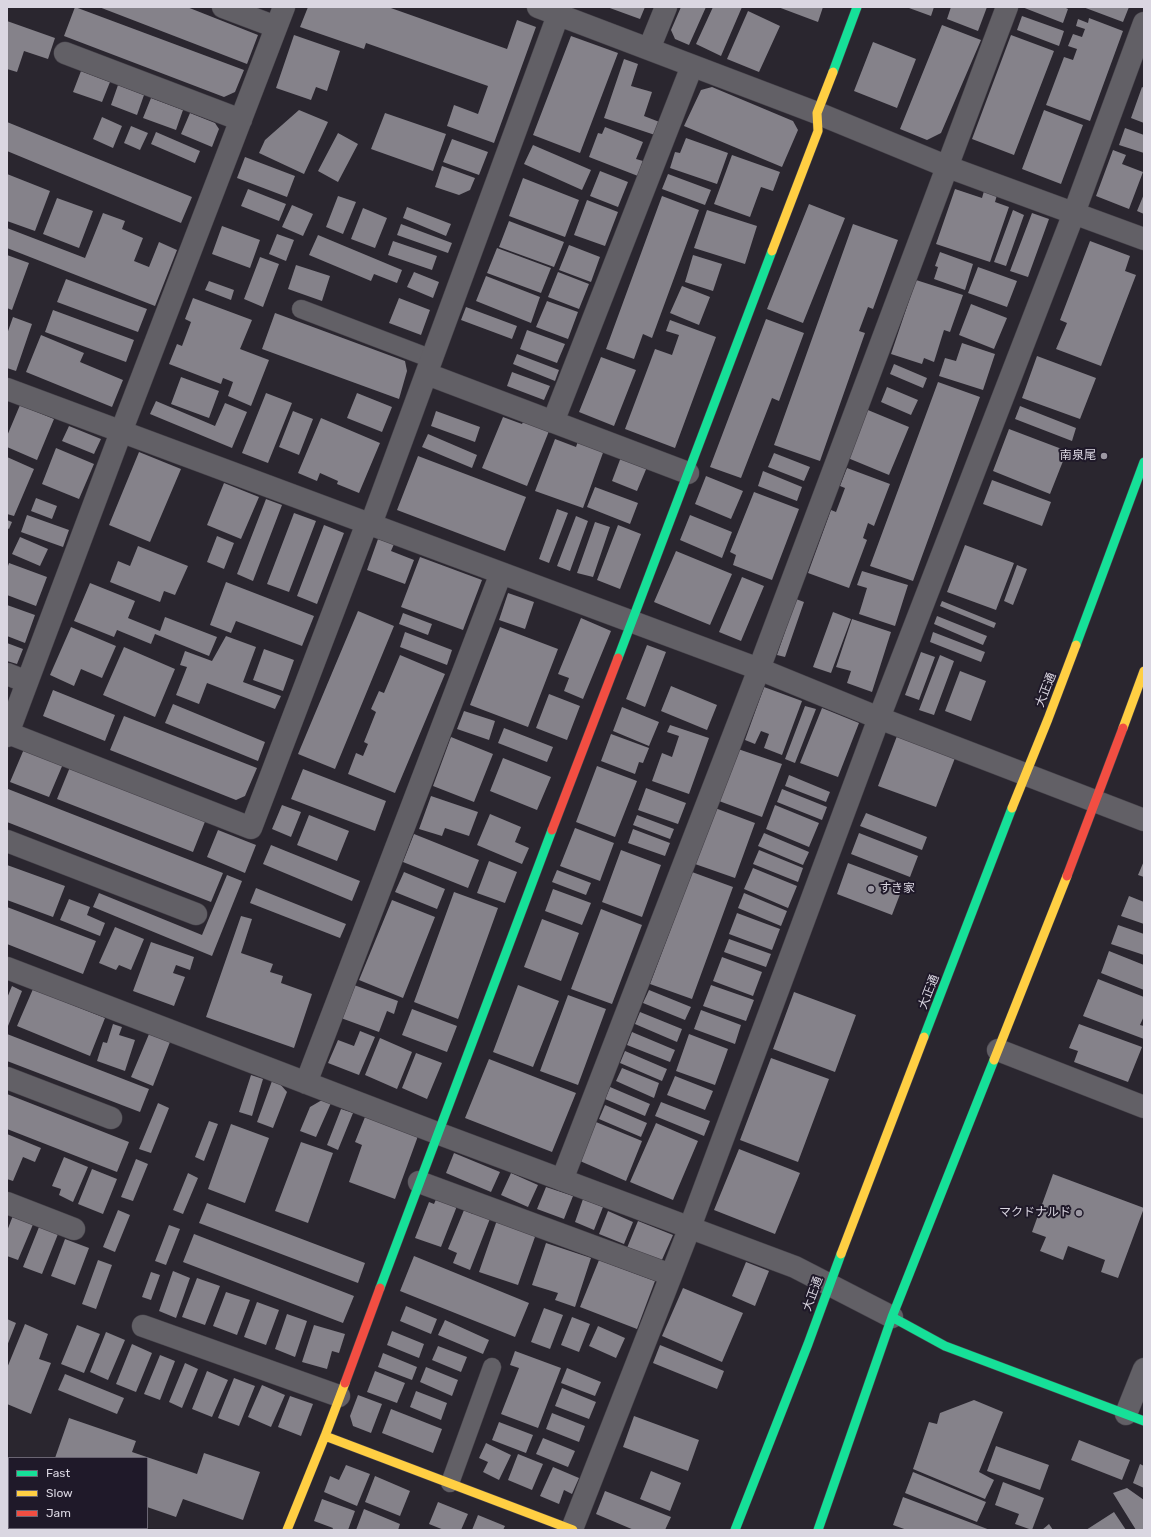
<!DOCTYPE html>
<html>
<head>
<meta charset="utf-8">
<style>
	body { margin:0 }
	#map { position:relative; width:1151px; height:1537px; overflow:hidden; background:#2a262f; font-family:Rubik,sans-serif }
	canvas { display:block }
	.frame { position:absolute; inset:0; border:8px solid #dad6e1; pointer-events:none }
	.legend { position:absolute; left:8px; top:1457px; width:140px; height:72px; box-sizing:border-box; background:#1f1929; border:1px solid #6a6573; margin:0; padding:5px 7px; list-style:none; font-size:12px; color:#dad6e1 }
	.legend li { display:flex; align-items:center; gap:8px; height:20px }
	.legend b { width:20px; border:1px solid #6a6573 }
</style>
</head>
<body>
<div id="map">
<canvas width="1151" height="1537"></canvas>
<div class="frame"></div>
<ul class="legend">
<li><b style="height:5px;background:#16e098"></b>Fast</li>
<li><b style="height:5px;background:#ffcf43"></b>Slow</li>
<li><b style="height:5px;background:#f24e42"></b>Jam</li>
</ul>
</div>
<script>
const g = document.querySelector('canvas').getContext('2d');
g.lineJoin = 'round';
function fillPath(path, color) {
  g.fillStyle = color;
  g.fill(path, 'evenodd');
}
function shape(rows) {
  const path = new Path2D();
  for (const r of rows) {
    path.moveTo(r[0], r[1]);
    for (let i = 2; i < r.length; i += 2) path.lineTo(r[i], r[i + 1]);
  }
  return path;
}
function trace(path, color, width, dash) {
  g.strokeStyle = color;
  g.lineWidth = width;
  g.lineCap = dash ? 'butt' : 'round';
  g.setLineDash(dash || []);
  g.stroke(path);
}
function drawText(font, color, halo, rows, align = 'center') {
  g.font = font + ' Rubik,"Noto Sans JP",sans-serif';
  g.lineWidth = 4;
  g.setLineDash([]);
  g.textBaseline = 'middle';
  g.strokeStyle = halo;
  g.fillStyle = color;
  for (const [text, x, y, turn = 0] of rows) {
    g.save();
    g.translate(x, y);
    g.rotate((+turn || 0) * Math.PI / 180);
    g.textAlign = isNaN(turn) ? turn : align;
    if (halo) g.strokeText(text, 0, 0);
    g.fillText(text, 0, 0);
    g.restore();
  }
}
fillPath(shape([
	[75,7,244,70,235,92,224,97,64,36],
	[99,7,187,7,258,35,247,64],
	[308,7,388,7,507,49,517,20,536,27,494,143,447,126,454,105,478,114,488,86,366,43,364,49,300,27],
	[607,7,645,7,640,19],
	[681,7,706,7,689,45,675,39,671,30],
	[713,7,742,7,721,56,696,44],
	[778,7,823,7,818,22],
	[910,7,934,7,931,16,909,8],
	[951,7,987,7,978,31,947,19],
	[1022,7,1064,7,1068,9,1063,23],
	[1083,7,1129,7,1123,22],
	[748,11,780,26,759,72,727,59],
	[1022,16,1064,31,1059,46,1017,30],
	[1089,18,1123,31,1090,121,1046,105,1064,57,1073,60,1077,49,1068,46,1073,34,1082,37,1085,29,1076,26,1078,19,1088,23],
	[7,21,55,38,48,59,24,51,17,72,7,69],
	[942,25,981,40,941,133,927,140,900,129],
	[294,35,340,51,327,91,316,87,311,100,276,88],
	[1011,35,1054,51,1014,155,972,139],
	[571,36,618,53,580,153,533,135],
	[873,42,916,59,897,108,854,91],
	[624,59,638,64,631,86,652,92,644,116,662,123,658,136,604,118],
	[81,71,110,82,102,102,73,92],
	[118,85,144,95,137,115,111,105],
	[712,87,793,121,798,130,782,167,684,126,701,90],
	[1142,87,1144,88,1144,123,1131,118],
	[151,98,183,110,176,130,143,118],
	[299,110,328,122,304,174,259,153,265,140],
	[1044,110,1083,125,1061,184,1022,169],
	[190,113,215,123,219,129,212,147,181,134],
	[385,113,446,134,433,171,371,149],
	[102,117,122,126,113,148,93,139],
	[7,122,192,197,181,223,7,151],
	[131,126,148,133,140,150,124,143],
	[605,127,643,142,636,159,643,161,638,176,589,157,598,133,602,134],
	[1125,128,1144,135,1144,153,1119,145],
	[156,132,200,151,195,163,151,144],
	[338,133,358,144,338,182,318,171],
	[686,138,728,153,717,184,670,168,675,152,680,153],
	[452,139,488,152,479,175,443,162],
	[533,145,591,170,582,190,524,164],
	[1113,150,1126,155,1122,164,1143,172,1129,209,1096,196],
	[732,155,780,172,773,191,761,187,750,217,714,204],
	[245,157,295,176,287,197,237,178],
	[442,166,475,178,470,190,459,195,435,187],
	[600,171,628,182,618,207,590,196],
	[7,174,50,191,35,231,7,221],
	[668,174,711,190,705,205,662,189],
	[523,178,579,200,565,237,509,216],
	[248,189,286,204,279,221,241,206],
	[955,189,982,198,984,191,997,195,995,202,1009,207,990,262,936,244],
	[1144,194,1144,214,1137,211],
	[338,196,356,202,343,234,326,227],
	[662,196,699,210,652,338,643,334,634,359,606,349],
	[57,198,93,211,79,248,43,234],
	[587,200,618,212,605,246,574,235],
	[809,204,845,218,803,323,767,309],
	[292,205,313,214,303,236,282,227],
	[407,207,451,224,446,236,403,218],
	[363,208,387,218,375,248,351,239],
	[707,210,757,226,745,264,694,248],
	[1013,210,1024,215,1006,266,994,262],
	[103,213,125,221,122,229,143,238,134,261,149,267,159,242,177,250,155,306,7,248,7,228,85,258],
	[1032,213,1049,219,1028,277,1010,271],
	[509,221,564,242,554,267,499,247],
	[401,224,452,243,448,253,397,235],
	[853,224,898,240,873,309,868,307,859,331,865,333,820,461,774,445],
	[222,226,260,240,250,268,212,254],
	[277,234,294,240,286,261,269,254],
	[318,235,402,270,397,283,374,274,371,281,309,255],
	[393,241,437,256,432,270,388,255],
	[1090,241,1130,256,1125,271,1136,275,1101,366,1056,349,1067,323,1060,320],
	[569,245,600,257,591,282,559,270],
	[497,248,551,268,541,293,487,273],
	[940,252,973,264,965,290,934,279,938,267,935,266],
	[7,255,29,263,12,310,7,308],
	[693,255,722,264,713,291,685,282],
	[260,257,279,264,263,307,244,299],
	[296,265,330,276,322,301,288,289],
	[978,267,1017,281,1007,307,968,293],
	[414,272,439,282,433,298,407,287],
	[558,272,589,284,579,309,548,297],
	[486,276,540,297,531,323,476,301],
	[66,279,147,309,138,332,57,302],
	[916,280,963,295,950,332,944,330,934,362,924,358,922,364,891,354],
	[209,281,234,290,231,300,205,290],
	[682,286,710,297,699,325,670,313],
	[193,298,252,320,240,349,269,360,251,406,228,396,233,382,223,378,221,384,169,364,177,344,182,346,191,322,185,319],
	[399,298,430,310,421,335,389,323],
	[547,301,578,312,568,339,536,327],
	[971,304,1007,318,994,349,959,335],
	[466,307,517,326,512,339,461,320],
	[53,310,134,340,126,362,45,332],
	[275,313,405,361,407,371,399,399,262,349],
	[13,317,32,324,16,371,7,368,7,334],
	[766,319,804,333,779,401,772,398,741,478,710,467],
	[670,320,716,337,675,448,625,429,655,349,672,355,679,335,666,331],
	[527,330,565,344,557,363,520,349],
	[41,335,84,353,80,362,123,380,112,407,26,372],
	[962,343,995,354,983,390,939,376,945,358,956,361],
	[517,354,559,370,555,381,513,364],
	[1037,356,1096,378,1080,419,1022,398],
	[601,357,636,370,614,426,579,412],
	[894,364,927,378,923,388,890,374],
	[512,372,550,386,544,400,507,386],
	[181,377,219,391,209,418,171,404],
	[938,382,980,397,913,581,870,566],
	[887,387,918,400,911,415,881,402],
	[266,393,292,403,268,463,242,453],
	[357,393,392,407,382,432,347,418],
	[156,401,215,426,225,403,247,412,232,448,150,414],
	[20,405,54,419,37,460,7,447,7,436],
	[1020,406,1076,428,1072,441,1015,419],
	[863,408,909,427,889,475,843,456],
	[293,411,313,419,299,455,279,447],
	[436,411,480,427,475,442,431,426],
	[503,417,522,424,523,422,549,431,527,486,482,468],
	[321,418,380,443,359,493,337,484,338,481,320,473,317,481,298,473],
	[69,426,101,439,94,454,62,441],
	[1009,429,1067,451,1050,494,993,471],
	[428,434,477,455,472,468,422,447],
	[555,439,576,447,578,441,604,450,583,508,535,491],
	[56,448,94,464,79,499,42,484],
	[139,452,181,469,150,542,109,525],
	[774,453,810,467,804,481,768,467],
	[418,456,526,497,505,551,397,510],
	[7,457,34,469,14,516,7,514],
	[621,457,647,467,637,491,612,481],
	[847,468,890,484,874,526,868,523,863,538,867,540,849,588,808,573,831,510,836,512,845,488,840,486],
	[763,471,802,487,797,501,758,486],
	[706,476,743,491,731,519,695,504],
	[992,480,1051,502,1042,526,983,504],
	[224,483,259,497,241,539,207,525],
	[595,487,638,503,630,524,587,507],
	[754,492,799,509,772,580,733,565,736,555,730,552],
	[36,498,57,506,52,519,31,511],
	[266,499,282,505,253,581,237,574],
	[557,509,568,513,549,563,539,559],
	[294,513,316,521,289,592,267,584],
	[27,515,69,530,63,547,21,532],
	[690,515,732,532,722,558,680,540],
	[576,516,588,521,570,571,557,566],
	[7,520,12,522,9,529,7,528],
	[595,522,610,527,593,577,577,573],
	[324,525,344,533,317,604,297,596],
	[618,525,641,534,620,589,597,580],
	[217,536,234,543,224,569,207,562],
	[20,537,48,549,40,566,12,554],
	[378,539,394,544,391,551,414,560,405,584,367,570],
	[965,545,1014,563,996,610,947,592],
	[138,546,188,566,175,595,164,591,160,602,110,582,118,561,130,566],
	[676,551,732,574,710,625,654,602],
	[420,557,482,580,463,630,401,607],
	[9,563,47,577,36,606,7,595,7,569],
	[1017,565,1027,569,1013,605,1004,601],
	[862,571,908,585,895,626,859,614,867,588,857,585],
	[742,577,764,586,741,641,719,632],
	[226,582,314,616,302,646,236,621,231,633,210,625],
	[90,583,135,601,128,618,160,631,165,617,217,637,209,656,155,634,151,644,117,630,114,637,74,621],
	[508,593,534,602,525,629,499,620],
	[796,599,804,602,785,657,777,655],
	[942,601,996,623,994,628,940,606],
	[7,605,35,615,25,643,7,636],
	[358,611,394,626,335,769,298,754],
	[833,612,851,619,831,673,813,667],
	[403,613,432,624,428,635,399,624],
	[937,616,987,636,983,645,934,624],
	[581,618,611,631,583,699,564,691,569,678,558,674],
	[852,619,891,632,872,692,847,683,851,671,836,667],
	[71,627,116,646,102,678,81,669,74,686,50,675],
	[500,627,558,649,528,727,470,705],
	[405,632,452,650,447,665,400,647],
	[933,632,985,652,981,662,930,642],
	[226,636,256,647,243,682,281,696,275,709,207,683,199,704,176,695,187,667,180,665,185,651,212,661],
	[7,643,23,649,17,664,7,661],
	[647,645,666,652,645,707,626,699],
	[124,647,175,669,155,717,103,695],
	[264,649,294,660,283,691,253,680],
	[921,652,935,657,919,700,905,695],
	[400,655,445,674,395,793,348,774,356,753,363,756,368,744,364,742,376,712,371,709,379,691,384,693],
	[940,655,954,661,934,715,919,710],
	[960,671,986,681,971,721,945,711],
	[671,686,717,705,707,730,661,711],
	[764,687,802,701,782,755,764,748,769,734,761,731,755,744,745,740],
	[53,690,115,715,105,741,43,716],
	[549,694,580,706,567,740,536,728],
	[173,704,265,742,258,761,165,723],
	[805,706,816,709,795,763,785,759],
	[622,707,659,722,649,746,613,731],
	[822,708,859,723,838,777,800,763],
	[464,711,495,721,489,740,457,729],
	[124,716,257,768,245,796,236,800,110,750],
	[670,725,709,738,689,794,652,781,662,753,672,757,679,736,667,732],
	[504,728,553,747,547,762,498,743],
	[611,734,649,748,643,763,639,762,635,774,601,761],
	[897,736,955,758,936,807,878,786],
	[451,737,493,754,474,802,433,786],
	[24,749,63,764,49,797,10,782],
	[738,749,782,764,762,817,719,801],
	[503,758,551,777,537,810,490,791],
	[597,766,637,781,615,837,576,822],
	[70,767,206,819,193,852,57,799],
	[303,769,386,801,375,831,291,799],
	[789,775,830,792,826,802,785,786],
	[646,788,686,803,678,824,638,810],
	[8,789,223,873,211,902,7,822],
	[782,789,827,807,822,820,777,802],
	[431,796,478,812,469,836,445,828,442,836,419,829],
	[282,805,301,812,291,837,272,829],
	[775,805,819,823,809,847,766,829],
	[715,808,755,823,735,878,695,864],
	[866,813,927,837,922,850,860,826],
	[490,814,521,827,515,842,529,848,522,864,477,845],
	[309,815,349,831,337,861,297,845],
	[637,815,674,829,670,839,633,825],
	[575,828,614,843,600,881,560,866],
	[633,829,670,843,665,856,628,843],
	[218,830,256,845,245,873,207,857],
	[764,833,809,852,803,865,758,846],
	[859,833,918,856,910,877,851,854],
	[414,834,479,860,468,888,403,862],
	[271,845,360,881,352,901,263,864],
	[621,850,661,865,642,917,602,902],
	[759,850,803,868,798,882,753,864],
	[489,861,517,872,505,903,477,893],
	[1144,861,1144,877,1138,875],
	[848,863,904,884,892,915,837,894],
	[7,865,65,886,53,917,7,900],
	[753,868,797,886,788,908,744,889],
	[557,870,591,883,586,895,552,882],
	[404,872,445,889,437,909,395,892],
	[692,872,733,887,692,999,650,984],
	[227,875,242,881,212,956,93,907,99,893,202,935],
	[256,888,346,924,340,938,250,903],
	[553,889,591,903,582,925,545,911],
	[454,892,498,908,458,1019,414,1002],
	[744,893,787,911,781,926,738,908],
	[1129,896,1144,902,1144,924,1121,916],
	[69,899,90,907,87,915,105,923,100,936,60,920],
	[392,900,435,917,403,998,359,980],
	[7,907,96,941,83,974,7,944],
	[601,909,642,925,612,1004,571,989],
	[737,913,780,929,772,950,729,934],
	[241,916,252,919,241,953,273,964,270,972,283,976,281,983,312,994,294,1048,206,1017],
	[542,919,579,933,561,981,524,967],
	[1118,925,1144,934,1144,955,1111,944],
	[115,927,144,939,131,970,119,965,116,970,99,963],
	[729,939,771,954,766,967,724,952],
	[151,942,194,957,190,970,176,965,173,973,185,977,174,1006,133,991],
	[1109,951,1144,965,1144,990,1101,973],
	[722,957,762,972,753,996,713,981],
	[1098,979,1144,997,1144,1016,1140,1025,1144,1026,1144,1039,1083,1016],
	[354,985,398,1001,394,1014,387,1011,379,1032,341,1018],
	[518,985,559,1001,533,1067,493,1052],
	[711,985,754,1000,746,1021,703,1006],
	[12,986,22,991,8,1026,7,1025,7,998],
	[33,989,105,1018,90,1056,17,1026],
	[649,990,691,1007,685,1020,643,1003],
	[794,992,856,1015,835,1072,773,1049],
	[568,995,606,1009,578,1085,540,1071],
	[412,1009,457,1026,447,1052,402,1035],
	[701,1010,741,1025,735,1044,694,1029],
	[640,1012,682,1029,677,1042,635,1024],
	[113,1024,122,1027,119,1035,135,1040,125,1071,97,1061,103,1042,107,1043],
	[1079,1024,1142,1047,1128,1082,1074,1062,1078,1051,1069,1048],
	[360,1031,375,1037,359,1075,328,1063,338,1040,354,1046],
	[632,1032,675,1050,670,1062,627,1045],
	[7,1034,149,1089,140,1112,7,1061],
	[149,1034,170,1042,153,1086,131,1077],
	[689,1034,728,1049,715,1085,676,1071],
	[380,1038,412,1052,397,1089,365,1075],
	[625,1051,667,1069,662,1081,620,1063],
	[416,1053,442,1063,427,1099,402,1088],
	[771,1058,829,1079,798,1162,740,1140],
	[489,1059,576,1093,552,1152,465,1118],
	[622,1068,659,1083,654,1098,616,1081],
	[251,1075,263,1079,252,1116,239,1112],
	[675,1076,713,1091,705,1110,667,1095],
	[272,1081,280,1084,287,1092,273,1128,257,1122],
	[610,1087,650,1104,645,1116,605,1099],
	[7,1094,129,1142,117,1172,7,1129],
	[322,1100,331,1103,316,1137,300,1131,310,1107],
	[661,1102,710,1121,704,1136,655,1116],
	[158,1103,169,1108,151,1153,139,1149],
	[605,1105,647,1123,641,1137,599,1119],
	[341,1109,353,1113,338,1150,327,1145],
	[365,1117,418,1136,395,1199,349,1182,362,1145,355,1142],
	[209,1121,218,1124,204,1161,195,1157],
	[596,1122,642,1141,626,1181,580,1161],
	[656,1123,698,1141,673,1200,630,1182],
	[231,1124,269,1138,245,1203,208,1189],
	[7,1134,41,1148,35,1162,23,1157,13,1181,7,1179],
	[301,1142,333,1153,308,1223,275,1211],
	[739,1149,800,1173,775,1234,714,1210],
	[454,1153,500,1172,491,1192,446,1173],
	[64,1157,88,1167,73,1202,59,1195,61,1189,52,1186],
	[136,1159,148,1164,133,1201,121,1197],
	[92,1169,117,1179,103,1214,78,1204],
	[188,1173,198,1178,183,1214,173,1210],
	[511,1173,538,1185,528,1207,501,1195],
	[1053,1174,1144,1208,1118,1278,1101,1272,1105,1260,1068,1246,1063,1260,1040,1251,1046,1237,1032,1232],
	[546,1187,573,1196,564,1219,537,1209],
	[437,1197,457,1206,441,1247,415,1238,429,1202,434,1204],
	[583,1199,603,1207,594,1230,575,1222],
	[207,1203,365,1263,358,1283,199,1223],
	[475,1209,491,1216,470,1270,453,1263,457,1253,448,1249,464,1210,473,1214],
	[118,1210,130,1215,115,1252,103,1247],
	[608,1211,633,1222,624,1244,599,1234],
	[14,1213,34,1222,18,1260,7,1256,7,1231],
	[497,1220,536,1234,518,1285,479,1272],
	[638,1221,673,1235,661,1262,627,1248],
	[41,1222,60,1229,42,1274,23,1267],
	[169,1225,180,1229,166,1265,155,1261],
	[194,1234,354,1296,343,1323,183,1262],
	[65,1239,89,1248,75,1285,51,1276],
	[546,1243,591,1258,575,1307,555,1300,558,1293,532,1285],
	[414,1256,529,1303,515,1337,400,1291],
	[98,1260,112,1265,96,1309,82,1304],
	[599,1260,655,1281,637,1329,580,1307],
	[746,1262,769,1271,755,1306,732,1296],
	[173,1271,190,1278,176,1318,159,1311],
	[151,1272,160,1275,151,1300,142,1297],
	[197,1278,220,1286,205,1325,182,1317],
	[683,1288,743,1313,722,1362,662,1336],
	[226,1292,250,1300,237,1335,213,1326],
	[257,1302,279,1310,266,1345,244,1337],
	[406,1306,437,1319,431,1334,400,1321],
	[544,1308,563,1315,550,1349,531,1342],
	[287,1314,307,1321,295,1357,275,1349],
	[572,1317,590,1324,579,1352,561,1345],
	[7,1319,16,1323,7,1346],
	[445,1320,489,1340,483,1354,438,1335],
	[25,1324,48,1334,39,1359,51,1363,31,1414,7,1404,7,1368],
	[77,1325,100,1334,84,1373,61,1364],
	[314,1325,345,1334,339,1353,332,1351,327,1369,302,1362],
	[598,1326,625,1338,616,1358,589,1346],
	[392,1331,424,1344,419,1358,387,1345],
	[106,1332,125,1340,108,1380,90,1372],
	[132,1344,152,1353,136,1392,116,1384],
	[660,1345,724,1371,717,1389,653,1363],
	[438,1346,467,1357,461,1372,432,1360],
	[515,1351,561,1368,538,1428,501,1414,519,1368,510,1365],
	[383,1353,417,1367,412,1380,378,1367],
	[160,1355,175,1361,160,1400,144,1394],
	[185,1363,198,1369,182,1408,169,1402],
	[426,1367,458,1380,452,1396,420,1382],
	[567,1368,601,1382,595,1396,561,1383],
	[207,1371,228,1380,212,1417,192,1409],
	[375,1371,405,1383,397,1403,367,1392],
	[65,1374,124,1398,117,1414,58,1390],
	[234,1378,255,1386,239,1426,218,1418],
	[262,1385,285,1395,271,1427,248,1417],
	[562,1388,596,1402,589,1419,555,1406],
	[416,1391,447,1403,441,1420,410,1407],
	[358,1395,382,1404,371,1433,353,1426,350,1416],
	[290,1396,313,1404,301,1436,278,1427],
	[974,1400,1003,1412,979,1472,994,1480,985,1499,913,1469,929,1422,937,1424,940,1413],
	[391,1409,442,1429,433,1453,382,1433],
	[552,1413,585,1426,579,1442,546,1429],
	[634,1416,699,1440,688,1471,623,1447],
	[69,1418,136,1441,132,1452,197,1474,204,1453,260,1472,243,1520,183,1499,176,1517,147,1507,147,1458,55,1458],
	[499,1422,533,1435,526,1453,492,1440],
	[543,1438,575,1451,568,1467,536,1454],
	[1079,1440,1130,1460,1122,1480,1071,1460],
	[486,1443,511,1455,499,1480,483,1472,488,1462,479,1458],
	[996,1446,1049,1465,1040,1490,987,1471],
	[518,1454,543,1464,532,1490,508,1480],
	[1140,1464,1144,1466,1144,1488,1133,1483],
	[346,1465,370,1474,357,1506,324,1492,330,1476,339,1480],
	[553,1467,579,1478,572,1494,564,1490,559,1504,540,1496],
	[651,1471,681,1483,670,1511,640,1499],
	[913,1472,986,1502,977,1522,905,1493],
	[375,1476,410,1491,400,1516,365,1502],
	[1003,1482,1044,1498,1032,1530,1015,1524,1019,1514,995,1505],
	[1127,1488,1144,1500,1144,1530,1136,1530,1113,1493],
	[605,1491,671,1517,665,1530,634,1530,596,1514],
	[903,1497,990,1530,907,1530,893,1525],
	[322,1499,355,1511,348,1530,332,1530,333,1528,314,1521],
	[438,1502,468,1514,461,1530,444,1530,429,1524],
	[364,1509,400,1524,398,1530,356,1530],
	[1114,1512,1126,1530,1086,1530],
	[478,1515,505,1526,503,1530,472,1530],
	[1049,1524,1053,1530,1042,1530]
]), '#85828a');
const lane = shape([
	[301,309,432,359],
	[450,1483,492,1367]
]);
const street = shape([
	[223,7,276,27],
	[538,7,817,113,948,167,1144,239],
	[649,49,666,7],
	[65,53,241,120],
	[427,374,688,473],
	[7,389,759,669,879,718,1144,820],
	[553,422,692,66],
	[371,524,561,7],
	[7,674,27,682],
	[8,733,251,828,367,523],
	[7,736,121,432,284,7],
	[7,841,196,914],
	[7,968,437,1133,795,1267,892,1317],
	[998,1050,1144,1107],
	[7,1078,111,1118],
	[306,1083,501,573],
	[562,1180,759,669,1007,7],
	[419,1182,671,1275],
	[7,1203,74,1229],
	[143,1326,339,1396],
	[1126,1414,1144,1369],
	[572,1529,690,1227,879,718,1074,213,1144,23]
]);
const fast = shape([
	[833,72,857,7],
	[1076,645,1144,462],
	[618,658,772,251],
	[924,1037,1012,808],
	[380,1288,552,830],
	[892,1317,945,1346,1144,1421],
	[735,1530,808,1344,841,1254],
	[818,1530,892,1317,994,1060]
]);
const slow = shape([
	[772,251,818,131,817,113,833,72],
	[1123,728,1144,671],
	[1012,808,1048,719,1076,645],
	[994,1060,1067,876],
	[841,1254,924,1037],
	[325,1436,573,1530],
	[287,1530,325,1436,345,1383]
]);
const jam = shape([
	[552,830,618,658],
	[1067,876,1123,728],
	[345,1383,380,1288]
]);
trace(lane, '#47434b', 19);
trace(street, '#47434b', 23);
trace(fast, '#47434b', 10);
trace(slow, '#47434b', 10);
trace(jam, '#47434b', 10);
trace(lane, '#626066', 18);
trace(street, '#626066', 22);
trace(fast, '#16e098', 9);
trace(slow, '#ffcf43', 9);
trace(jam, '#f24e42', 9);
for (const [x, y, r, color] of [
	[1104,456,4,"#9c98a3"],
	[871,889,4,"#9c98a3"],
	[1079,1213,4,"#9c98a3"]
]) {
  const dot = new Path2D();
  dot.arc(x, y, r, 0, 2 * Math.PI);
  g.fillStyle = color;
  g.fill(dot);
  trace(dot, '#1f1929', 1.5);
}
drawText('12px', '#dad6e1', '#1f1929', [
	["南泉尾",1096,456],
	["すき家",879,889,"left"],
	["マクドナルド",1071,1213]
], 'right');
drawText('12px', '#dad6e1', '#1f1929', [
	["大正通",1046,690,-69],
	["大正通",929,992,-69],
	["大正通",813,1294,-70]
]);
</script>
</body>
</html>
